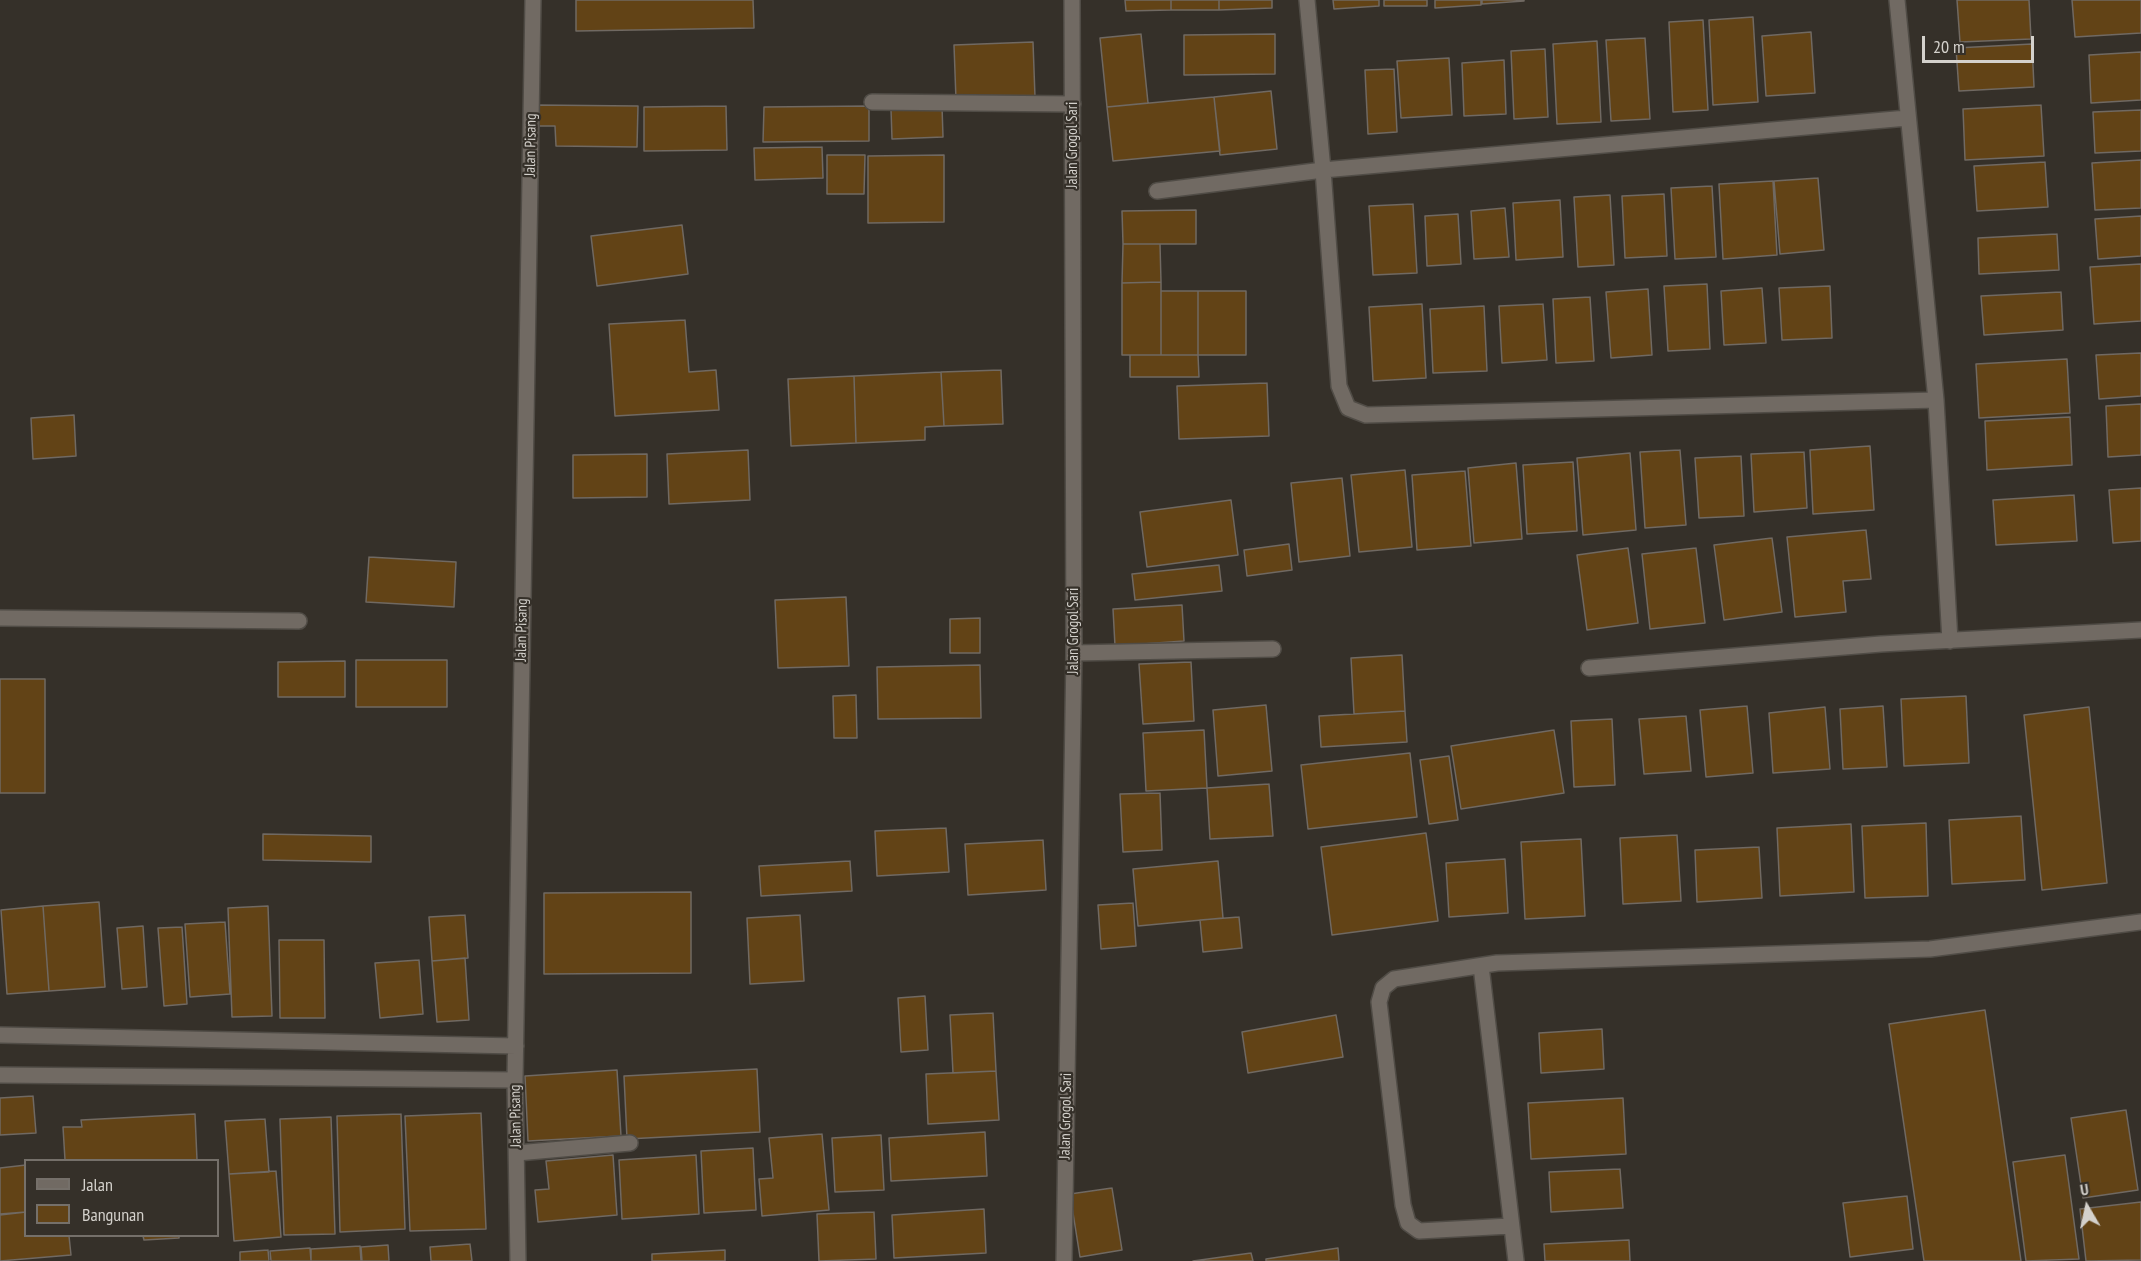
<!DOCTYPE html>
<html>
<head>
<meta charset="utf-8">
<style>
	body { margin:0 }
	#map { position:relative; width:2141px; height:1261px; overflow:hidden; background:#353029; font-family:"PT Sans Narrow",sans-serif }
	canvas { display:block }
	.legend { position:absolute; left:24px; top:1159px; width:195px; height:78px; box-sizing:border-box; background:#353029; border:2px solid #75706a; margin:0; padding:8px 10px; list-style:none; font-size:18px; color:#d4d1cc }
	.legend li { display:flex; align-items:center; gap:12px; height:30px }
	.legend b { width:30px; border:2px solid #75706a }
	.north { position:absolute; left:2057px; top:1177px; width:60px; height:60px; -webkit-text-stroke:4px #353029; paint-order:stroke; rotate:351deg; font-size:16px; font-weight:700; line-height:24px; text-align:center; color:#d4d1cc }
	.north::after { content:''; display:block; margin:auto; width:21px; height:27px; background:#d4d1cc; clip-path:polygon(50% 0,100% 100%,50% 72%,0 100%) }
	.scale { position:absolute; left:1922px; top:36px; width:112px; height:27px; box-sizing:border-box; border:3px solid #d4d1cc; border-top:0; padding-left:8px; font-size:18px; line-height:21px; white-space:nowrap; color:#d4d1cc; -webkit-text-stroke:4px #353029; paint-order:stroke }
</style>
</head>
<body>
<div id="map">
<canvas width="2141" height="1261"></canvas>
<ul class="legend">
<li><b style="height:8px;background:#716a63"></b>Jalan</li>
<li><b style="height:16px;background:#624316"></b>Bangunan</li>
</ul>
<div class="north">U</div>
<div class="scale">20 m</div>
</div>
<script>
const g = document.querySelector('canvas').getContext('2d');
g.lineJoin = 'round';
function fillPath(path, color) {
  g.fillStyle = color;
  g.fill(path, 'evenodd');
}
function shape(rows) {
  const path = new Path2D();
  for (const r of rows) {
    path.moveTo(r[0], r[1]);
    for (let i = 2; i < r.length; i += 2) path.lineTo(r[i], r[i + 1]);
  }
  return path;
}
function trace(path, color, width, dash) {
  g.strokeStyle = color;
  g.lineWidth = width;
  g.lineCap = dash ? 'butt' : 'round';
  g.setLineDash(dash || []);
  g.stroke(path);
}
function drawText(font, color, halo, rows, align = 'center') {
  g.font = font + ' "PT Sans Narrow",sans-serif';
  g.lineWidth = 4.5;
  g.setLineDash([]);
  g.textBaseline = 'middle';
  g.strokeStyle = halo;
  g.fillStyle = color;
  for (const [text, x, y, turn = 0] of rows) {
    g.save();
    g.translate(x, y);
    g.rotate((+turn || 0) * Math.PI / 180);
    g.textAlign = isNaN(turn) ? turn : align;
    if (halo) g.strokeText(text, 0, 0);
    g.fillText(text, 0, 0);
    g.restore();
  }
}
const building = shape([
	[576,0,753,0,754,28,576,31,576,0],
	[1125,0,1171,0,1171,10,1126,11,1125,0],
	[1171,0,1219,0,1219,10,1171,10,1171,0],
	[1219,0,1272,0,1272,8,1219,10,1219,0],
	[1333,0,1379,0,1379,6,1334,9,1333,0],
	[1384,0,1427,0,1427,6,1384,6,1384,0],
	[1435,0,1481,0,1481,5,1435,8,1435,0],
	[1482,0,1524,0,1524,1,1482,4,1482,0],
	[1957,0,2029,0,2031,39,1960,42,1957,0],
	[2072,0,2141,0,2141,33,2075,37,2072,0],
	[1753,17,1758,102,1713,105,1709,20,1753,17],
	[1703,20,1708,110,1673,112,1669,22,1703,20],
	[1811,32,1815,93,1766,96,1762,36,1811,32],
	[1141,34,1148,103,1107,107,1100,38,1141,34],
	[1275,34,1275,74,1184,75,1184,35,1275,34],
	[1645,38,1650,119,1611,121,1606,40,1645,38],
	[1597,41,1601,122,1557,124,1553,44,1597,41],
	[1033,42,1035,97,956,100,954,45,1033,42],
	[2032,44,2034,87,1959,91,1956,48,2032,44],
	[1545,49,1548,117,1514,119,1511,51,1545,49],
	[2141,52,2141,100,2091,103,2089,55,2141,52],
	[1449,58,1452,115,1401,118,1397,61,1449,58],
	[1504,60,1506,114,1464,116,1462,63,1504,60],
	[1394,69,1397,132,1368,134,1365,70,1394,69],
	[1271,91,1277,149,1220,155,1214,97,1271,91],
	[1214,97,1220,151,1113,161,1107,107,1214,97],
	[536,105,638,106,637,147,556,146,555,126,536,126,536,105],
	[2041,105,2044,156,1965,160,1963,109,2041,105],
	[726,106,727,150,644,151,644,107,726,106],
	[869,106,869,141,763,142,764,107,869,106],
	[942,106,943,137,892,139,891,109,942,106],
	[2141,110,2141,151,2095,153,2093,112,2141,110],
	[822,147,823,178,755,180,754,148,822,147],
	[827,155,865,155,864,194,827,194,827,155],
	[944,155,944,222,868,223,868,156,944,155],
	[2141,160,2141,208,2095,210,2092,163,2141,160],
	[2045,162,2048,207,1977,211,1974,166,2045,162],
	[1818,178,1824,250,1780,254,1774,181,1818,178],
	[1773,181,1777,255,1723,259,1719,184,1773,181],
	[1712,186,1716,257,1675,259,1671,188,1712,186],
	[1664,194,1667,256,1625,258,1622,196,1664,194],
	[1610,195,1614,265,1578,267,1574,197,1610,195],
	[1560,200,1563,257,1516,260,1513,203,1560,200],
	[1413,204,1417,273,1373,275,1369,206,1413,204],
	[1505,208,1509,257,1474,259,1471,211,1505,208],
	[1196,210,1196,244,1123,244,1122,211,1196,210],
	[1458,214,1461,264,1427,266,1425,216,1458,214],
	[2141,216,2141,256,2098,259,2095,219,2141,216],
	[682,225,688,274,597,286,591,236,682,225],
	[2057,234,2059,270,1979,274,1978,238,2057,234],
	[1123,244,1160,244,1161,282,1122,283,1123,244],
	[2141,264,2141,321,2094,324,2090,267,2141,264],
	[1161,282,1161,355,1122,355,1122,283,1161,282],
	[1707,284,1710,349,1668,351,1664,286,1707,284],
	[1830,286,1832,338,1782,340,1779,288,1830,286],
	[1762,288,1766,343,1724,345,1721,291,1762,288],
	[1648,289,1652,355,1611,358,1606,292,1648,289],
	[1161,291,1198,291,1198,355,1161,355,1161,291],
	[1198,291,1246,291,1246,355,1198,355,1198,291],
	[2061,292,2063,330,1984,335,1981,296,2061,292],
	[1590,297,1594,361,1556,363,1553,299,1590,297],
	[1422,304,1426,378,1373,381,1369,307,1422,304],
	[1543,304,1547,360,1502,363,1499,306,1543,304],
	[1484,306,1487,371,1433,373,1430,309,1484,306],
	[685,320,689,372,716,370,719,410,615,416,609,324,685,320],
	[2141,353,2141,396,2099,399,2096,355,2141,353],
	[1130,355,1198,355,1199,377,1130,377,1130,355],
	[2067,359,2070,413,1979,418,1976,364,2067,359],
	[1001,370,1003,424,944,426,941,372,1001,370],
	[941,372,944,426,925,427,925,440,856,443,854,376,941,372],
	[854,376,856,443,791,446,788,379,854,376],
	[1267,383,1269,436,1179,439,1177,386,1267,383],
	[2141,404,2141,455,2108,457,2106,406,2141,404],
	[74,415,76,456,33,459,31,418,74,415],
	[2070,417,2072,465,1987,470,1985,421,2070,417],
	[1870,446,1874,510,1813,514,1810,450,1870,446],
	[748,450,750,500,669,504,667,454,748,450],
	[1680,450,1686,525,1645,528,1640,452,1680,450],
	[1804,452,1807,508,1754,512,1751,454,1804,452],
	[1630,453,1636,530,1583,535,1577,458,1630,453],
	[647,454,647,497,573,498,573,455,647,454],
	[1741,456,1744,516,1699,518,1695,458,1741,456],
	[1573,462,1577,531,1527,534,1523,465,1573,462],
	[1516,463,1522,539,1474,543,1468,468,1516,463],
	[1405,470,1412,547,1359,552,1351,475,1405,470],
	[1465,471,1471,546,1417,550,1412,475,1465,471],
	[1342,478,1350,556,1299,562,1291,483,1342,478],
	[2141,488,2141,541,2113,543,2109,490,2141,488],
	[2074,495,2077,541,1996,545,1993,500,2074,495],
	[1231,500,1238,555,1147,567,1140,512,1231,500],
	[1866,530,1871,579,1843,581,1846,612,1795,617,1787,537,1866,530],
	[1772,538,1782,612,1724,620,1714,545,1772,538],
	[1289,544,1292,570,1247,576,1244,550,1289,544],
	[1628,548,1638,623,1587,630,1577,555,1628,548],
	[1696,548,1705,623,1650,629,1642,554,1696,548],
	[369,557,456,562,454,607,366,602,369,557],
	[1219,565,1222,591,1135,600,1132,574,1219,565],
	[846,597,849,666,778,668,775,600,846,597],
	[1182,605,1184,641,1115,646,1113,609,1182,605],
	[980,618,980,653,950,653,950,619,980,618],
	[1402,655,1405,711,1354,714,1351,658,1402,655],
	[356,660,447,660,447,707,356,707,356,660],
	[345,661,345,697,278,697,278,662,345,661],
	[1191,662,1194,721,1143,724,1139,664,1191,662],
	[980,665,981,718,878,719,877,667,980,665],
	[0,679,45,679,45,793,0,793,0,679],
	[856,695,857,738,834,738,833,696,856,695],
	[1966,696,1969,763,1904,766,1901,699,1966,696],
	[1266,705,1272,771,1218,776,1213,710,1266,705],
	[1747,706,1753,773,1706,777,1700,710,1747,706],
	[1883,706,1887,767,1843,769,1840,709,1883,706],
	[1825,707,1830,769,1773,773,1769,713,1825,707],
	[2089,707,2107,883,2042,890,2024,715,2089,707],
	[1405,711,1407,742,1321,747,1319,716,1405,711],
	[1686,716,1691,771,1644,774,1639,719,1686,716],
	[1612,719,1615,785,1574,787,1571,721,1612,719],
	[1204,730,1207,788,1146,791,1143,733,1204,730],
	[1554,730,1564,793,1461,809,1451,746,1554,730],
	[1410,753,1417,817,1308,829,1301,765,1410,753],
	[1449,756,1458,820,1429,824,1420,760,1449,756],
	[1269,784,1273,836,1210,839,1207,788,1269,784],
	[1160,793,1162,850,1123,852,1120,794,1160,793],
	[2021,816,2025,880,1952,884,1949,820,2021,816],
	[1926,823,1928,896,1865,898,1862,826,1926,823],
	[1851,824,1854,892,1780,896,1777,828,1851,824],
	[946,828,949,872,877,876,875,831,946,828],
	[1426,833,1438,921,1332,935,1321,847,1426,833],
	[263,834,371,836,371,862,263,860,263,834],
	[1677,835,1681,901,1623,904,1620,838,1677,835],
	[1581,839,1585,916,1525,919,1521,842,1581,839],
	[1043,840,1046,890,968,895,965,844,1043,840],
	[1759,847,1762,898,1697,902,1695,850,1759,847],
	[1505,859,1508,913,1449,917,1446,863,1505,859],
	[850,861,852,891,761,896,759,866,850,861],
	[1218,861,1223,918,1138,926,1133,869,1218,861],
	[691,892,691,973,544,974,544,893,691,892],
	[99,902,105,987,49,991,43,906,99,902],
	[1133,903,1136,946,1101,949,1098,905,1133,903],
	[43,906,49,991,7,994,1,910,43,906],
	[268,906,272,1016,232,1017,228,908,268,906],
	[465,915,468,958,432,961,429,917,465,915],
	[800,915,804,981,750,984,747,918,800,915],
	[1239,917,1242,948,1203,952,1200,920,1239,917],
	[225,922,230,994,190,997,185,924,225,922],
	[143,926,147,987,122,989,117,928,143,926],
	[182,927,187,1004,164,1006,158,928,182,927],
	[279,940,324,940,325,1018,280,1018,279,940],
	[465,958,469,1020,437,1022,432,961,465,958],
	[419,960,423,1014,380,1018,375,963,419,960],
	[925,996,928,1050,901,1052,898,998,925,996],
	[1985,1010,2021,1261,1924,1261,1889,1024,1985,1010],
	[993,1013,996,1071,953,1073,950,1015,993,1013],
	[1336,1015,1343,1057,1248,1073,1242,1032,1336,1015],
	[1602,1029,1604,1069,1541,1073,1539,1033,1602,1029],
	[757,1069,760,1132,627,1139,624,1076,757,1069],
	[617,1070,621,1136,528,1141,525,1076,617,1070],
	[996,1071,999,1120,928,1124,926,1074,996,1071],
	[33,1096,36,1133,0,1135,0,1098,33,1096],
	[1623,1098,1626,1154,1531,1159,1528,1103,1623,1098],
	[2126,1110,2138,1190,2083,1198,2071,1118,2126,1110],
	[481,1113,486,1229,410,1231,405,1116,481,1113],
	[195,1114,197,1160,65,1160,63,1127,82,1127,81,1120,195,1114],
	[401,1114,405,1229,340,1232,337,1116,401,1114],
	[331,1117,335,1234,284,1235,280,1119,331,1117],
	[265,1119,269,1172,229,1174,225,1121,265,1119],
	[985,1132,987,1176,891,1181,889,1138,985,1132],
	[822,1134,829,1210,762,1216,759,1179,773,1178,769,1138,822,1134],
	[881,1135,884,1190,835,1192,832,1138,881,1135],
	[753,1148,756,1210,704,1213,701,1151,753,1148],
	[613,1155,617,1215,538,1222,535,1190,549,1189,546,1161,613,1155],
	[696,1155,699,1214,622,1219,619,1160,696,1155],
	[2065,1155,2079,1259,2026,1261,2013,1162,2065,1155],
	[26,1165,26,1212,0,1214,0,1168,26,1165],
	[1620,1169,1623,1208,1551,1212,1549,1172,1620,1169],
	[276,1171,281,1237,234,1241,229,1174,276,1171],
	[1112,1188,1122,1250,1080,1257,1070,1194,1112,1188],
	[1907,1196,1913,1249,1850,1257,1843,1203,1907,1196],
	[2141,1202,2141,1260,2086,1261,2080,1209,2141,1202],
	[984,1209,986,1253,894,1258,892,1215,984,1209],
	[26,1212,26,1236,69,1236,71,1255,0,1261,0,1215,26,1212],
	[874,1212,876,1259,819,1261,817,1214,874,1212],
	[143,1236,179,1236,179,1238,144,1240,143,1236],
	[1629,1240,1630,1261,1545,1261,1544,1244,1629,1240],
	[470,1244,472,1261,431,1261,430,1247,470,1244],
	[388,1245,389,1261,362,1261,361,1247,388,1245],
	[360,1246,361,1261,311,1261,311,1249,360,1246],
	[310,1248,311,1261,271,1261,270,1251,310,1248],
	[1338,1248,1339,1261,1266,1261,1266,1259,1338,1248],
	[268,1250,269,1261,240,1261,240,1252,268,1250],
	[725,1250,725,1261,652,1261,652,1254,725,1250],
	[1251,1253,1253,1261,1193,1261,1251,1253]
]);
fillPath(building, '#624316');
trace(building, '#706962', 1.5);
const minor = shape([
	[1307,0,1323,170,1339,386,1348,408,1366,415,1936,400],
	[1897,0,1936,400,1950,641],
	[872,102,1073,104],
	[1157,191,1323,170,1907,118],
	[0,618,299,621],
	[1074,653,1273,649],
	[1589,668,1881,644,2141,630],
	[1481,966,1516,1261],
	[0,1035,516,1046],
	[0,1075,515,1080],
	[517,1153,630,1143],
	[1510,1226,1419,1231,1408,1223,1403,1205,1379,1002,1383,988,1394,979,1497,963,1930,949,2141,922],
	[518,1261,515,1080,533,0],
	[1064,1261,1074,653,1072,0]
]);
trace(minor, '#504c46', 18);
trace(minor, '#716a63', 15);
drawText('15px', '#d4d1cc', '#353029', [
	["Jalan Pisang",531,145,-89],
	["Jalan Grogol Sari",1073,145,-90],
	["Jalan Pisang",522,630,-89],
	["Jalan Grogol Sari",1074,631,-90],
	["Jalan Pisang",516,1116,-91],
	["Jalan Grogol Sari",1066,1116,-89]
]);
</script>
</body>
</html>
